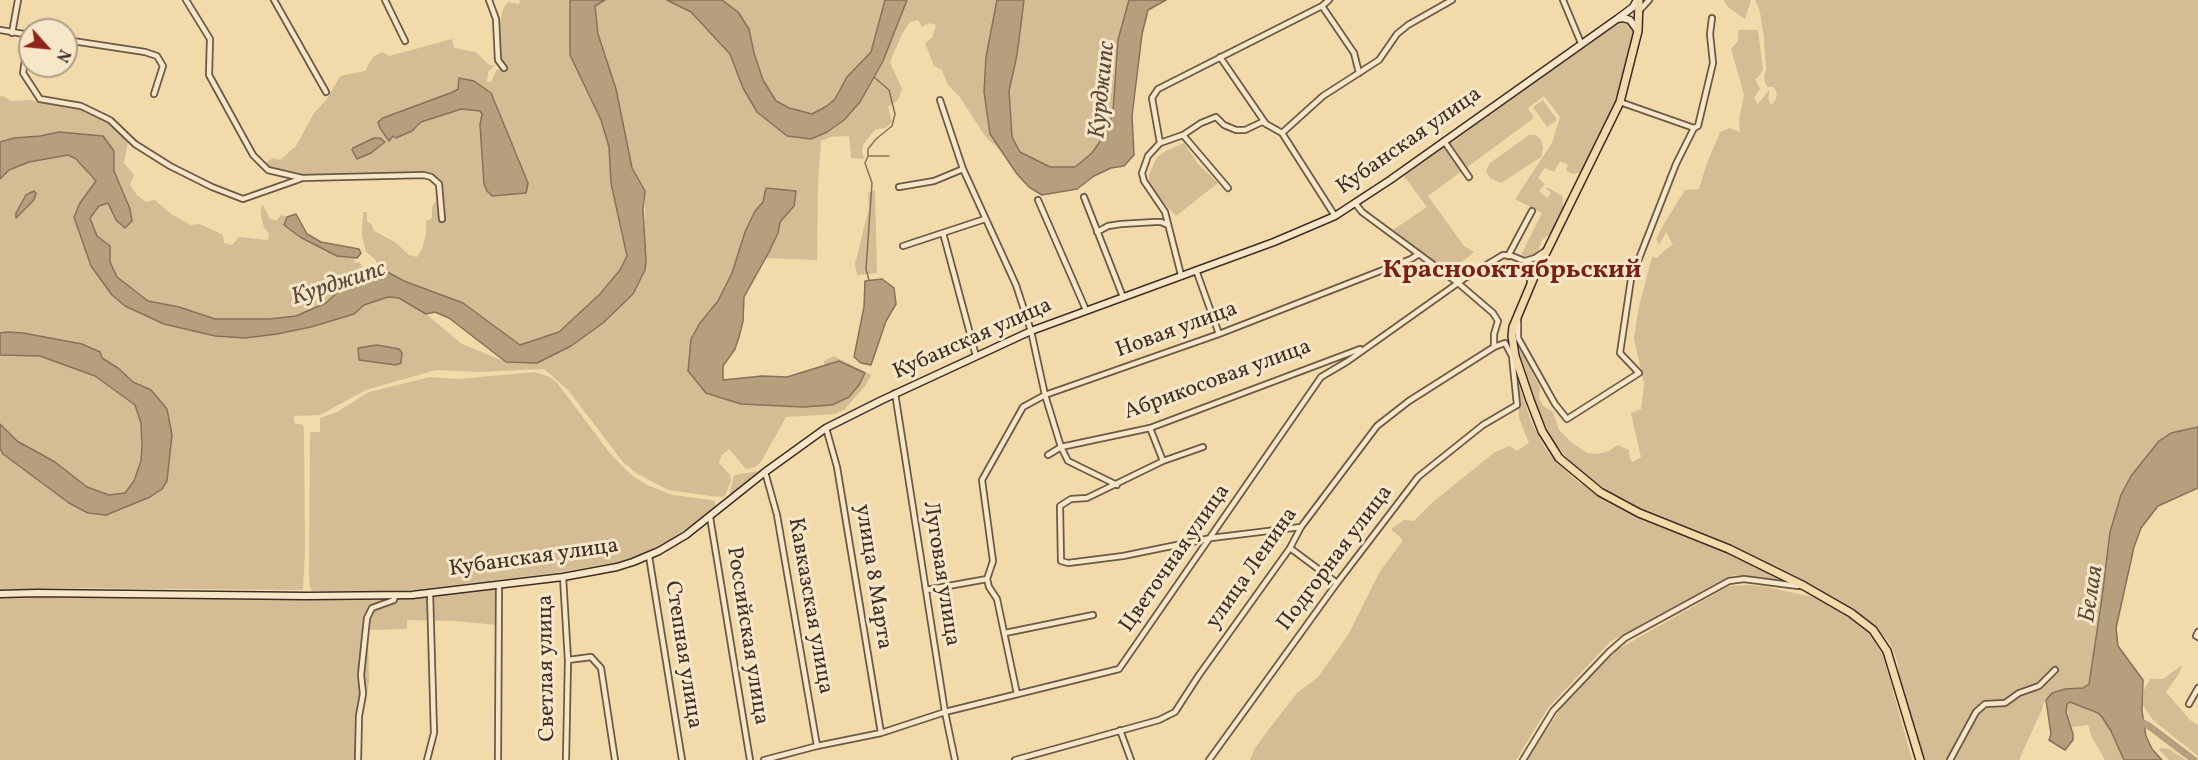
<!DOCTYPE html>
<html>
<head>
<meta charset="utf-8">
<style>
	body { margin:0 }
	#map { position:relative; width:2198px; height:760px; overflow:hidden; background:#f2daab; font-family:Vollkorn,serif }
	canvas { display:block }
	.north { position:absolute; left:18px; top:18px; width:60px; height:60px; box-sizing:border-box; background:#f7e7c8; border:2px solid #ad9d87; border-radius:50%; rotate:117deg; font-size:16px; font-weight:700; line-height:24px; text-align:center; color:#3f2d25 }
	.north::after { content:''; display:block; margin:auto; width:21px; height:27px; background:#8f2418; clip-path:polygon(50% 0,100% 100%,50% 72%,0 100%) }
</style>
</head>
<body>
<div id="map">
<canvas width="2198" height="760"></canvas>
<div class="north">N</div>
</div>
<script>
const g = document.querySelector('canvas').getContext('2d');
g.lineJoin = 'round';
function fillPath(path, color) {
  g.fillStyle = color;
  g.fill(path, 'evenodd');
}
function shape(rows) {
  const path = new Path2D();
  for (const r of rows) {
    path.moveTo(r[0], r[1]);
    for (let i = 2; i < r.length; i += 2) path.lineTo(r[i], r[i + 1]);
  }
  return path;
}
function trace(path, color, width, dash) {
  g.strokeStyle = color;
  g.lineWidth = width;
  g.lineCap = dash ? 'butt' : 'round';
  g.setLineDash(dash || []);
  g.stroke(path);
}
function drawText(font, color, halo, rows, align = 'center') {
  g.font = font + ' Vollkorn,serif';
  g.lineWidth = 6;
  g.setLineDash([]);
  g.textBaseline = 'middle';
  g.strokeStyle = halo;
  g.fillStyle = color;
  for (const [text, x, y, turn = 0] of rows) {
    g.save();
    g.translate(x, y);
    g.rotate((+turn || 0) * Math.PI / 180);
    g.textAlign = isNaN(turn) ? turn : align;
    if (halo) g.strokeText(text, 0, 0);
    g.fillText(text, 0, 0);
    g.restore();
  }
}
fillPath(shape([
	[520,0,570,0,570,55,601,120,609,147,611,183,627,256,620,270,600,294,559,332,520,345,463,303,404,281,378,267,375,259,366,252,362,236,363,212,367,212,367,221,371,224,374,231,395,242,409,255,417,257,422,249,426,234,426,221,432,218,432,206,439,198,441,184,437,179,424,173,303,176,269,169,264,164,273,158,280,160,296,146,314,113,327,99,340,76,365,71,373,57,382,52,389,56,452,39,454,48,476,52,489,65,495,65,488,72,487,82,491,82,497,69,504,71,506,66,500,57,499,40,499,24,504,7,508,2,519,4],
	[459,86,491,93,503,126,519,158,525,193,492,196,484,184,482,114,480,111,461,109,421,122,418,127,393,136,383,118,453,92],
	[605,0,667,0,691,12,730,54,743,88,757,112,787,136,811,139,827,132,844,120,860,102,883,61,907,0,997,0,986,57,990,134,1002,152,985,136,959,96,948,85,942,70,934,66,925,43,932,38,936,25,930,23,922,27,918,20,910,22,902,34,890,62,902,89,898,100,888,107,892,122,886,128,877,129,874,131,863,145,862,152,864,159,851,158,849,136,831,137,821,141,818,183,817,260,765,258,777,233,780,222,794,206,766,189,763,202,754,211,745,232,732,273,718,301,700,323,689,371,741,404,803,407,839,361,824,365,824,361,834,356,871,375,866,385,844,410,835,414,786,417,761,462,755,467,746,469,729,449,721,456,719,463,730,475,731,480,726,494,724,497,710,496,668,490,636,473,623,462,568,390,544,369,478,372,436,370,366,390,320,415,294,416,294,423,303,425,304,432,305,551,303,590,57,588,0,590,0,448,3,454,38,479,106,515,150,497,140,384,133,382,118,368,102,358,59,339,43,338,23,333,0,333,0,179,9,170,29,162,68,155,83,166,90,177,97,181,77,227,91,266,125,306,164,323,215,336,245,338,277,334,311,327,354,314,364,305,388,297,399,298,426,314,462,344,506,362,520,362,589,332,603,323,633,294,645,270,645,192,632,168,619,104,598,34,595,6],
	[722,0,885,0,871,52,847,77,835,99,827,106,812,114,789,108,776,101,763,80,754,52,749,29,738,12],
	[1024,0,1129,0,1118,40,1113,111,1107,131,1092,153,1075,167,1050,167,1020,152,1012,137,1009,91,1017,55],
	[1723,0,1751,0,1745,19,1729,8],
	[1755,0,2198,0,2198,427,2171,433,2155,446,2126,484,2110,532,2102,598,2089,684,2083,688,2065,689,2049,695,2043,704,2043,707,2019,760,1924,760,1899,677,1898,663,1890,643,1870,622,1831,596,1773,566,1717,540,1631,505,1595,482,1571,463,1552,439,1528,388,1521,364,1519,345,1540,388,1539,398,1543,406,1553,412,1559,430,1571,442,1587,453,1596,454,1607,452,1618,445,1629,450,1630,459,1633,462,1641,457,1631,413,1641,409,1644,384,1634,339,1638,311,1652,257,1657,258,1666,249,1673,245,1666,232,1659,245,1656,239,1665,222,1685,190,1699,189,1707,163,1720,132,1730,128,1740,132,1739,120,1744,95,1731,49,1738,41,1738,30,1758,30,1763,70,1758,77,1755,79,1760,89,1754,98,1758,104,1770,89,1768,98,1771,105,1775,101,1777,93,1774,87,1767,87,1764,79,1766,69,1764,38,1760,12],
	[1626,20,1633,26,1633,43,1617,102,1582,172,1573,174,1568,172,1566,170,1568,165,1560,161,1554,172,1545,168,1538,178,1545,184,1539,191,1547,198,1551,193,1546,189,1547,187,1562,196,1564,212,1555,230,1542,240,1536,255,1530,258,1521,255,1542,213,1515,199,1552,143,1560,117,1544,96,1528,108,1534,118,1428,196,1464,246,1474,252,1458,265,1465,274,1457,278,1451,277,1393,230,1427,207,1403,175,1618,21],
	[3,96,11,101,30,100,81,109,110,124,128,141,124,163,134,175,130,185,137,195,146,202,155,200,171,214,191,225,200,224,223,235,224,243,232,245,239,237,268,240,269,234,264,227,261,217,261,208,263,205,270,219,277,220,281,215,287,217,284,225,300,237,337,256,354,259,355,263,360,262,364,271,349,281,326,303,296,316,269,319,215,319,179,307,148,301,117,277,110,262,110,246,97,236,90,218,99,206,109,203,116,220,125,228,121,186,114,171,114,150,59,132,40,136,14,138,0,142,0,97],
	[1543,100,1557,120,1547,127,1533,107],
	[1529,135,1536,135,1541,140,1543,148,1541,157,1501,183,1490,178,1486,171,1490,163],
	[1184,143,1198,164,1218,183,1176,216,1160,199,1149,182,1149,174,1157,157,1166,151],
	[875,190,877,273,857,275,855,264,869,208,868,193],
	[20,354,40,356,95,376,135,406,141,423,141,461,134,481,125,493,109,495,87,487,55,462,17,441,0,424,0,355],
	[535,372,550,377,558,384,609,452,622,466,634,477,649,486,673,495,711,500,714,501,717,507,670,540,649,551,624,561,554,573,406,591,312,591,310,587,309,579,310,432,320,432,320,418,337,412,369,392,430,377,458,379],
	[1516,375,1531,421,1545,448,1557,463,1577,481,1613,504,1721,548,1786,580,1735,575,1718,582,1610,642,1548,708,1516,760,1250,760,1255,748,1276,720,1297,693,1318,677,1348,635,1379,573,1403,540,1391,529,1404,520,1414,521,1434,501,1495,452,1510,446,1516,451,1529,443,1519,418],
	[759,471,758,473,729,496,734,475],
	[1750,585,1768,587,1816,598,1853,620,1870,634,1883,655,1912,760,1526,760,1564,704,1615,651,1729,586],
	[498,587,497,625,455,621,407,620,407,629,368,630,369,683,361,726,357,760,0,760,0,597,27,595,166,599,389,599,418,598],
	[2182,665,2180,672,2166,692,2190,720,2198,725,2198,756,2153,720,2143,705,2144,690,2150,679,2163,679],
	[2070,702,2098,713,2102,717,2111,731,2124,760,2105,760,2092,737,2088,725,2072,727,2066,707],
	[2161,748,2169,749,2186,760,2169,760,2159,750]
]), '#d4bd94');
const water = shape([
	[570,0,605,0,595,6,598,34,616,89,632,168,645,191,643,209,646,262,645,270,633,294,603,323,571,346,537,363,506,362,449,318,435,312,426,314,399,298,388,297,364,305,354,314,311,327,277,334,245,338,215,336,164,324,125,306,112,295,91,266,74,217,80,203,96,181,76,159,68,155,29,162,9,170,0,179,0,142,14,138,40,136,59,132,103,136,114,151,114,171,130,209,132,221,125,228,116,220,108,203,99,206,90,218,97,236,110,246,110,262,117,277,148,301,179,307,215,319,269,319,296,316,326,303,349,281,364,271,378,267,404,281,463,303,520,345,559,332,600,294,620,270,627,256,611,183,609,147,601,120,570,55,570,0],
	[667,0,722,0,738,12,749,29,754,53,763,80,776,101,789,108,812,114,827,106,835,99,847,77,871,52,885,0,907,0,883,61,860,102,844,120,827,132,811,139,787,136,757,112,743,88,730,54,691,12,667,0],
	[997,0,1024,0,1017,55,1009,91,1012,137,1020,152,1050,167,1075,167,1092,153,1107,131,1113,111,1118,40,1129,0,1166,0,1148,10,1142,34,1132,116,1134,155,1124,166,1111,168,1094,176,1077,189,1042,195,1029,187,1017,174,990,134,984,92,986,57,997,0],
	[459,78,474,81,491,93,528,183,526,193,492,196,487,191,484,184,480,125,482,114,480,111,461,109,449,113,421,122,412,131,396,138,393,136,389,141,380,128,378,122,383,118,453,92,458,89,459,78],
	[374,138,380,138,385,142,371,153,357,159,352,150,353,148,374,138],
	[766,188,796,191,794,206,780,222,778,233,769,252,744,297,743,321,739,337,735,349,723,366,723,380,762,376,787,377,839,361,865,373,859,385,849,397,832,405,803,407,741,404,706,393,688,371,691,339,700,323,718,301,732,273,745,232,755,211,763,202,766,188],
	[34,191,36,193,34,200,16,218,16,213,26,195,34,191],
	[296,214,307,234,321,242,359,249,361,253,357,258,337,256,300,237,284,225,287,217,296,214],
	[882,279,894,288,896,304,886,321,871,365,861,363,854,357,864,307,865,281,882,279],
	[7,332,23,333,82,344,100,352,102,358,118,368,133,382,151,390,167,409,172,435,167,481,162,489,150,497,106,515,88,513,69,503,3,454,0,448,0,424,17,441,55,462,87,487,109,495,125,493,134,481,141,461,142,446,141,423,135,405,95,376,40,356,0,355,0,333,7,332],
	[377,345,399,349,402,353,401,363,396,365,359,360,358,348,377,345],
	[2198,427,2198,488,2158,506,2141,528,2134,547,2116,628,2118,646,2143,680,2142,711,2146,736,2152,749,2162,760,2124,760,2111,731,2102,717,2098,713,2070,702,2067,704,2066,712,2073,734,2073,740,2065,750,2049,740,2051,734,2046,700,2052,693,2065,689,2083,688,2089,684,2102,598,2110,532,2121,495,2131,476,2159,441,2171,433,2198,427]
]);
fillPath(water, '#b59f7d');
trace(water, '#86715a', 1.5);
trace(shape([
	[868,156,868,149,876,139,892,126,895,114,889,90,874,77],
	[869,280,866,269,872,183,865,163,868,156,889,156]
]), '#86715a', 1.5);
trace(shape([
	[2135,719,2149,726,2194,760]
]), '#b59f7d', 7);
const minor = shape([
	[186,0,210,39,209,75,253,155,268,170,302,178,424,175,431,177,439,184,442,219],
	[274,0,326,92],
	[385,0,405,41],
	[489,0,496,19,498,60,504,68],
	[1563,0,1581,43],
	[1322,6,1354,53,1359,73],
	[1639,11,1649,0],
	[0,30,30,35],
	[12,33,18,0],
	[29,35,23,73,40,99,81,106,110,120,135,144,170,166,212,187,243,199,300,179],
	[66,40,145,52,157,56,163,66,154,94],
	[1220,57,1266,124,1282,133,1335,216],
	[940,100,963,169,1016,285,1031,331,1045,395,1061,447,1068,461,1117,485],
	[1620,102,1694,128],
	[1282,133,1323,96,1379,60,1397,34,1408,25,1452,0],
	[1444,141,1469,177],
	[1160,143,1183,135],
	[899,187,934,181,963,169],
	[1228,188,1183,135,1201,123,1216,117,1224,125,1236,130,1245,130,1262,122,1265,123],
	[1084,197,1123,297],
	[1038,200,1086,310],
	[1097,232,1108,226,1121,224,1155,222,1161,222,1168,225],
	[943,233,976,356],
	[903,246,985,219],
	[1508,256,1532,211],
	[1196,270,1219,334],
	[1181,275,1165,212,1144,181,1142,173,1148,156,1160,143,1152,98,1158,89,1322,6,1329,0],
	[1530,282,1530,270,1525,261,1535,258,1545,251],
	[1518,318,1518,338,1522,345,1555,404,1567,419,1639,373,1620,353,1631,279,1676,164,1694,128,1698,126,1713,63,1710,34,1712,18],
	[895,393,945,712,955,760],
	[826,428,837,467,881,733],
	[1150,428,1163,461],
	[1203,447,1163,461,1087,498,1071,499,1060,506,1061,561,1068,563,1123,556,1211,538,1301,527],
	[1048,455,1061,447,1150,428,1360,349],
	[765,472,777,515,817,746],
	[710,517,750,760],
	[1290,548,1337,583],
	[649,556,682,760],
	[563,577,568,660,566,760],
	[926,590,987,579],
	[2198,632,2196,636,2198,637],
	[1005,633,1093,615],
	[568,660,591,657,601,668,615,760],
	[1017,694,997,599,989,587,987,579,993,561,982,480,1023,407,1045,395,1219,334,1411,259,1419,254],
	[2189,704,2198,688],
	[1120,730,1131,760],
	[358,760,359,716,363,694,361,675,367,618,372,608,394,600,395,595],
	[427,760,434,733,430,593],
	[498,760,499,585],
	[764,760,817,746,881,733,945,712,1119,669,1321,377,1348,361,1465,278,1503,255,1512,256,1539,267],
	[1015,760,1159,720,1175,712,1199,675,1290,548,1301,527,1377,426,1409,401,1494,347],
	[1209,760,1337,583,1418,477,1483,425,1517,405,1512,356,1505,343,1494,347,1494,334,1498,321,1493,313,1458,283,1362,212,1355,203],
	[1523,760,1553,711,1609,652,1625,638,1729,581,1744,579,1798,586],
	[1950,760,1976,712,1985,704,2005,703,2019,693,2039,686,2055,670]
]);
const secondary = shape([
	[1617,19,1623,18,1630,20,1638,31],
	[0,594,37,593,306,596,412,595,563,577,617,567,633,562,659,551,686,535,765,472,826,428,882,400,1031,331,1274,242,1335,216,1390,180,1617,19,1633,7,1637,0]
]);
const primary = shape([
	[1639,0,1638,31,1620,102,1534,277,1513,327,1512,336,1515,356,1530,400,1542,431,1559,458,1600,492,1639,513,1729,549,1804,586,1851,613,1873,630,1887,651,1920,760]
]);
trace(minor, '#6c5846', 8);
trace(secondary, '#3f2d25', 9);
trace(primary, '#3f2d25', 10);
trace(minor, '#f7e7c8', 4.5);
trace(secondary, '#f7e7c8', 6);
trace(primary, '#f2daab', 7);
drawText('22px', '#3f2d25', '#f7e7c8', [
	["Кубанская улица",1410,142,-35],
	["Новая улица",1177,331,-20],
	["Кубанская улица",973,340,-24],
	["Абрикосовая улица",1218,381,-20],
	["Кубанская улица",534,559,-8],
	["Цветочная улица",1176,559,-55],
	["Подгорная улица",1336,559,-53],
	["улица Ленина",1253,569,-55],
	["Луговая улица",940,574,81],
	["улица 8 Марта",872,577,81],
	["Кавказская улица",809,606,80],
	["Российская улица",746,636,81],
	["Степная улица",682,655,81],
	["Светлая улица",548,668,-91]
]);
drawText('italic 24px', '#5c4a3b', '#f7e7c8', [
	["Курджипс",1104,90,-84],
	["Курджипс",339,285,-18],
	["Белая",2093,594,-81]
]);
drawText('bold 26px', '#7a1f14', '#f7e7c8', [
	["Краснооктябрьский",1512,272]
]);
</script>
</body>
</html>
